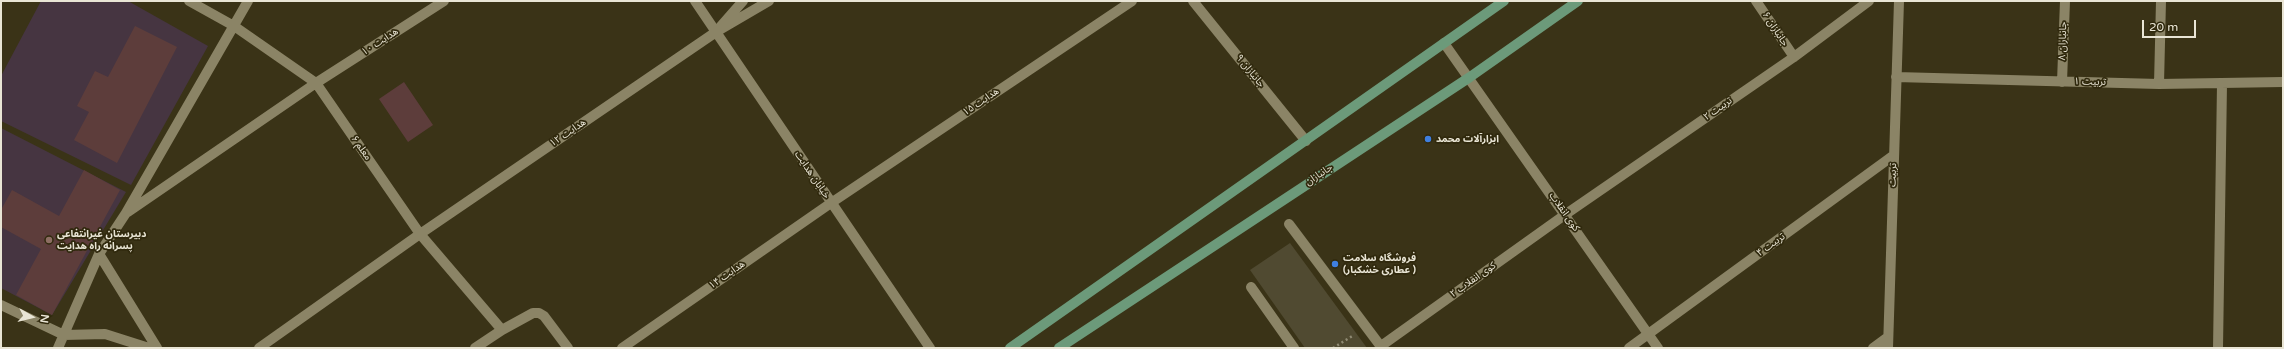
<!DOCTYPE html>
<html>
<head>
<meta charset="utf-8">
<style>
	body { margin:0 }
	#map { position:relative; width:2284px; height:349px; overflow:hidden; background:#3a3317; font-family:"Varela Round",sans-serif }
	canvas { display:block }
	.frame { position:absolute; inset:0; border:2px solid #e9e5d5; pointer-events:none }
	.north { position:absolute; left:12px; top:297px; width:40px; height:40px; -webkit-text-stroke:3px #30290d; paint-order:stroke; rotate:98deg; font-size:11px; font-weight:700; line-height:16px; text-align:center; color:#e9e5d5 }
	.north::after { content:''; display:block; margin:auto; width:14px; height:18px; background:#e9e5d5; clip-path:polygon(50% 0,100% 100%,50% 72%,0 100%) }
	.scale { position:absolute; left:2142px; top:20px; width:54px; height:18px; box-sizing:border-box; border:2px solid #e9e5d5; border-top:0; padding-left:5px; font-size:12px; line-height:14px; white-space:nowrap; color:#e9e5d5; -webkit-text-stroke:3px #30290d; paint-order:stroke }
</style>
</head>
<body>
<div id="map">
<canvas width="2284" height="349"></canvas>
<div class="frame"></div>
<div class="north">N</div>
<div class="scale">20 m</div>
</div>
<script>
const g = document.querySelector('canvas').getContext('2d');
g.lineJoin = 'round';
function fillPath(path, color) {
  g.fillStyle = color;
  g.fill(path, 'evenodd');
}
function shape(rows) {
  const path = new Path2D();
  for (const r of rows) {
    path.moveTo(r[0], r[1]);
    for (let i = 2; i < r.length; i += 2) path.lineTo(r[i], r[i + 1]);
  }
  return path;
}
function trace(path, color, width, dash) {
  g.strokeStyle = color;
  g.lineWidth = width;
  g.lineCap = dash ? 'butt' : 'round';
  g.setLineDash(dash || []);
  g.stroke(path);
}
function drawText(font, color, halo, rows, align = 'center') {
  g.font = font + ' "Varela Round","Noto Sans Arabic",sans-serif';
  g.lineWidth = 3.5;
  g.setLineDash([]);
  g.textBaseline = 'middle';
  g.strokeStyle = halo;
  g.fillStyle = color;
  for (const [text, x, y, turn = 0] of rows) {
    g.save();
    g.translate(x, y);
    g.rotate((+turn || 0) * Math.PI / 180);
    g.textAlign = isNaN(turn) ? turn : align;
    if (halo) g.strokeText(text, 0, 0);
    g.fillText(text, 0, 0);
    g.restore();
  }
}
fillPath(shape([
	[41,1,128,1,208,46,131,185,1,121,1,76],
	[1,128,126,192,52,315,1,288]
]), '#463541');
fillPath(shape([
	[1290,243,1367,348,1305,348,1250,270]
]), '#504a31');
fillPath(shape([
	[135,26,177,47,117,163,74,140,89,112,77,106,95,71,108,77],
	[404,82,433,125,408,142,379,99],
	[84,170,120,190,52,315,16,295,41,249,1,227,1,210,12,190,59,216]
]), '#5d3d3b');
trace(shape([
	[1333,348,1354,335]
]), '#908b74', 2.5, [2, 3]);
trace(shape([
	[189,1,234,26,316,83,420,234,502,330],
	[695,1,930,348],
	[1193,1,1306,141],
	[1756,1,1794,57],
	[721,26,743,1],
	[1444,43,1658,348],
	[1896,77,2159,84,2283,82],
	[2062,82,2065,1],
	[2159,84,2161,1],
	[128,212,316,83,444,1],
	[1289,224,1382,348],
	[99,254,157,348],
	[1251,287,1294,348],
	[1,305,64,335,105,334,149,348],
	[1381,346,1566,214,1794,57,1869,1],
	[58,348,99,254,126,213,248,1],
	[259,348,420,234,716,32,769,1],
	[475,348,502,330,533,313,539,313,544,316,568,348],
	[622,348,831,203,1132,1],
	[1629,348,1894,155],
	[1873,348,1888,337],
	[1888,348,1899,1],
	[2218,348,2222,84]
]), '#8b8466', 10);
trace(shape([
	[1010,348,1504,1],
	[1059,348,1470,77,1578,1]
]), '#6c9a7a', 10);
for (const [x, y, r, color] of [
	[1428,139,4,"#3f7fe0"],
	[49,240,4,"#8d6e63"],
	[1335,264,4,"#3f7fe0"]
]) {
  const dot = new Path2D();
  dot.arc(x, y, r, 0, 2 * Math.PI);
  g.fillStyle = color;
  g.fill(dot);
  trace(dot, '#30290d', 1.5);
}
drawText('10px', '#e9e5d5', '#30290d', [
	["جانبازان ۶",1775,29,57],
	["جانباران ۸",2063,41,-88],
	["هدایت ۱۰",380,42,-33],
	["جانبازان ۹",1250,71,51],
	["تربیت ۱",2090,82,1],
	["هدایت ۱۵",981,102,-34],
	["تربیت ۲",1718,109,-35],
	["هدایت ۱۲",568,133,-34],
	["معلم ۶",361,148,55],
	["خیابان هدایت",812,175,56],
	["جانبازان",1319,175,-33],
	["تربیت",1893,175,-88],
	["کوی انقلاب",1564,212,55],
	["تربیت ۴",1771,245,-36],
	["هدایت ۱۴",727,275,-35],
	["کوی انقلاب ۲",1473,280,-35]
]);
drawText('bold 10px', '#e9e5d5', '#30290d', [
	["ابزارآلات محمد",1436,139],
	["دبیرستان غیرانتفاعی",57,234],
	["پسرانه راه هدایت",57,246],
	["فروشگاه سلامت",1343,258],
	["(عطاری خشکبار )",1343,270]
], 'left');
</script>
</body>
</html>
